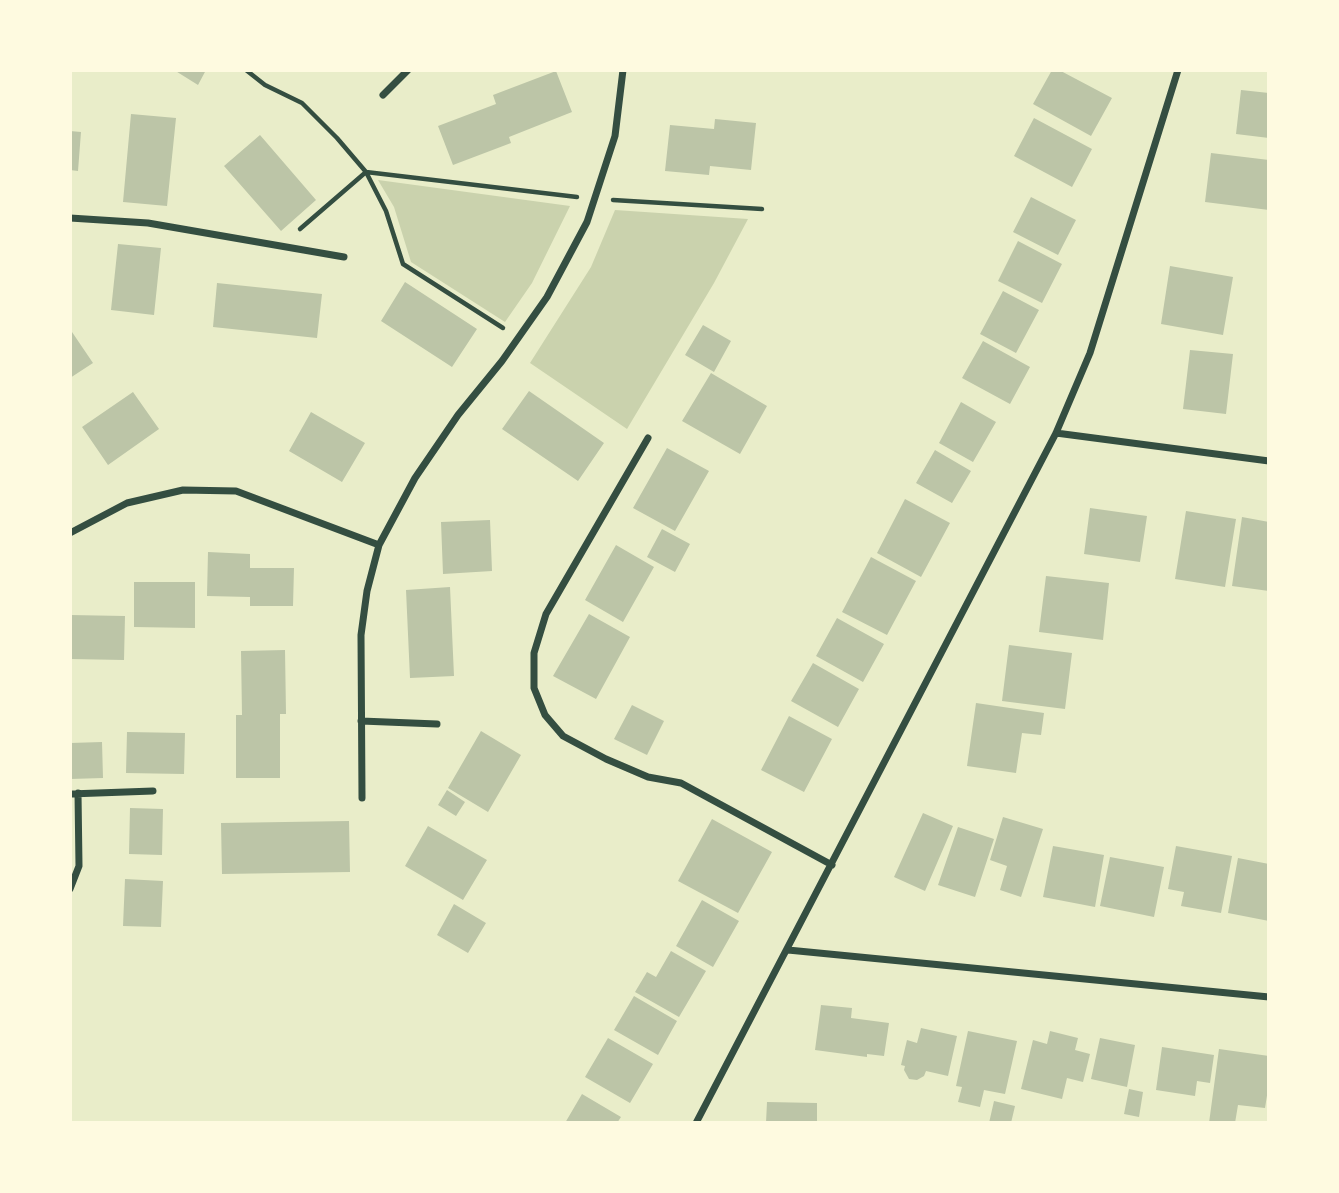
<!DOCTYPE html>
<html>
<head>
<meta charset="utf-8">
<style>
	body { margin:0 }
	#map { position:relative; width:1339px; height:1193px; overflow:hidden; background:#e9edc9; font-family:"Sofia Sans Condensed",sans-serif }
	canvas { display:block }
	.frame { position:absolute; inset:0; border:72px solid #fefae0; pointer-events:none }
</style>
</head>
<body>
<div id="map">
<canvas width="1339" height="1193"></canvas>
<div class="frame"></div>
</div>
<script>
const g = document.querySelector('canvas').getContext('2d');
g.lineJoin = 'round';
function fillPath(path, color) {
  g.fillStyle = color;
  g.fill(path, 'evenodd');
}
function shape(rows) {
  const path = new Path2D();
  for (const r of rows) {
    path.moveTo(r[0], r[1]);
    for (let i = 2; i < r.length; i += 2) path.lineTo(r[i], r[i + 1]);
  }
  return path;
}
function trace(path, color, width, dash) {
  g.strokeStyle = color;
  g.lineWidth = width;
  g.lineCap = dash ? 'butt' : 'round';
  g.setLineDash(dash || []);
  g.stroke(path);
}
fillPath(shape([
	[378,180,570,206,532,283,505,322,411,262,394,207],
	[615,210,748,219,714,283,627,429,530,363,591,267]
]), '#cad2ad');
fillPath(shape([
	[174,70,206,70,198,85],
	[1052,70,1059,70,1112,98,1091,136,1033,104],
	[556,71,572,112,509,137,511,143,453,165,438,126,496,104,493,95],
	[1241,90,1269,93,1269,138,1236,134],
	[131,114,176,118,167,206,123,202],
	[1034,118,1092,149,1072,187,1014,156],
	[715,119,756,123,751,170,710,166,709,175,665,171,670,125,714,129],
	[70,131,81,132,78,171,70,170],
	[260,135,316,200,281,231,224,166],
	[1211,153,1269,160,1269,210,1205,202],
	[1031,197,1076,220,1058,255,1013,232],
	[1018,241,1062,264,1042,303,998,281],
	[118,244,161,248,154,315,111,310],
	[1170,266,1233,277,1223,335,1161,324],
	[405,282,477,329,452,367,381,321],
	[217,283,322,294,317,338,213,327],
	[1003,291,1039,310,1016,353,980,334],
	[703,325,731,341,714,372,685,355],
	[72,332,93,363,70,378,70,333],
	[983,341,1030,367,1010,404,962,378],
	[1190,350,1233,354,1226,414,1183,409],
	[711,373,767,406,740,454,682,421],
	[529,391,604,443,578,481,502,429],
	[133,392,159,429,108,465,82,427],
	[961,402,996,422,973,462,939,443],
	[311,412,365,443,342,482,289,451],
	[667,448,709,471,675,531,633,508],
	[935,450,971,471,952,503,916,483],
	[905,499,950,523,921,577,877,553],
	[1090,508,1147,516,1140,562,1084,554],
	[1186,511,1236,519,1225,587,1175,579],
	[1242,517,1269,522,1269,591,1232,586],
	[490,520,492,571,443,574,441,522],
	[662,529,690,544,675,572,647,557],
	[616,545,654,567,623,622,585,600],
	[208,552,250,554,250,568,294,568,293,606,250,606,250,597,207,596],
	[871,557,916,581,887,635,842,612],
	[1046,576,1109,583,1103,640,1039,632],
	[134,582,195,582,195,628,134,627],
	[450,587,454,676,410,678,406,590],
	[589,614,630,637,596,699,553,676],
	[70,615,125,616,124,660,70,659],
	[837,618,884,644,863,682,816,656],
	[1009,645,1072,653,1065,709,1002,701],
	[285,650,286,714,280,714,280,778,236,778,236,715,242,715,241,651],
	[813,663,859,689,838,727,791,701],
	[976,703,1044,713,1041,735,1022,733,1016,773,967,766],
	[632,705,664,721,647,755,614,739],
	[789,716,832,739,804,792,761,770],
	[481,731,521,755,488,812,448,788],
	[127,732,185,733,184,774,126,773],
	[102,742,103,778,70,779,70,743],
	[447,790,465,802,456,816,438,805],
	[130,808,163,809,162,855,129,854],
	[923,813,953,826,925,891,894,877],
	[1003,817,1043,829,1021,897,1000,890,1007,866,990,860],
	[712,819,772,852,738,913,678,881],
	[349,821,350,872,222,874,221,823],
	[428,826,487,860,463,900,405,866],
	[958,827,994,839,975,897,938,885],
	[1053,846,1104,855,1095,907,1043,897],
	[1176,846,1232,856,1221,913,1181,906,1184,892,1168,889],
	[1110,857,1164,867,1154,917,1100,906],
	[1238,858,1269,864,1269,921,1228,913],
	[125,879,163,881,161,927,123,926],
	[702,900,739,921,713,967,676,946],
	[454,904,486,923,468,953,437,935],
	[671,951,706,971,679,1017,635,992,647,972,656,977],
	[634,996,677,1021,658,1055,614,1030],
	[821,1005,852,1008,851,1018,889,1023,884,1056,867,1054,867,1057,815,1050],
	[921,1028,957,1036,948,1076,926,1071,924,1076,917,1080,909,1079,904,1070,905,1066,901,1065,907,1040,917,1043],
	[968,1031,1017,1041,1005,1094,984,1090,980,1107,958,1102,962,1087,956,1086],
	[1050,1031,1078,1038,1075,1050,1090,1054,1083,1082,1067,1078,1062,1099,1021,1089,1033,1040,1047,1044],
	[608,1038,653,1064,630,1103,585,1077],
	[1100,1038,1135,1045,1127,1087,1091,1079],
	[1162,1047,1214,1055,1210,1083,1197,1081,1195,1096,1156,1090],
	[1219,1049,1269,1056,1269,1083,1265,1108,1238,1105,1235,1123,1209,1123],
	[1129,1089,1143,1092,1139,1117,1124,1114],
	[582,1094,621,1117,617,1123,565,1123],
	[994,1101,1015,1106,1011,1123,989,1123],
	[767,1102,817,1103,817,1123,766,1123]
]), '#bcc5a7');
trace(shape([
	[246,70,265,85,302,103,337,138,366,172,386,211,403,264,503,328],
	[613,200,762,209],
	[300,229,366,172,577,197]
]), '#344e41', 4.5);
trace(shape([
	[383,95,408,70],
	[70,218,148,223,344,257],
	[1056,433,1269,461],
	[648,438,546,614,534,653,534,688,545,715,563,736,606,759,648,777,681,783,832,865],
	[70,533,127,503,183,490,236,491,379,545],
	[361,721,437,724],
	[70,794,153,791],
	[362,798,361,635,367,591,379,545,415,478,458,415,502,361,547,297,587,222,615,136,623,70],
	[70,889,79,866,78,793],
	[788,950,1269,997],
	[696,1123,1056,433,1090,353,1178,70]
]), '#344e41', 7);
</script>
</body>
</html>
